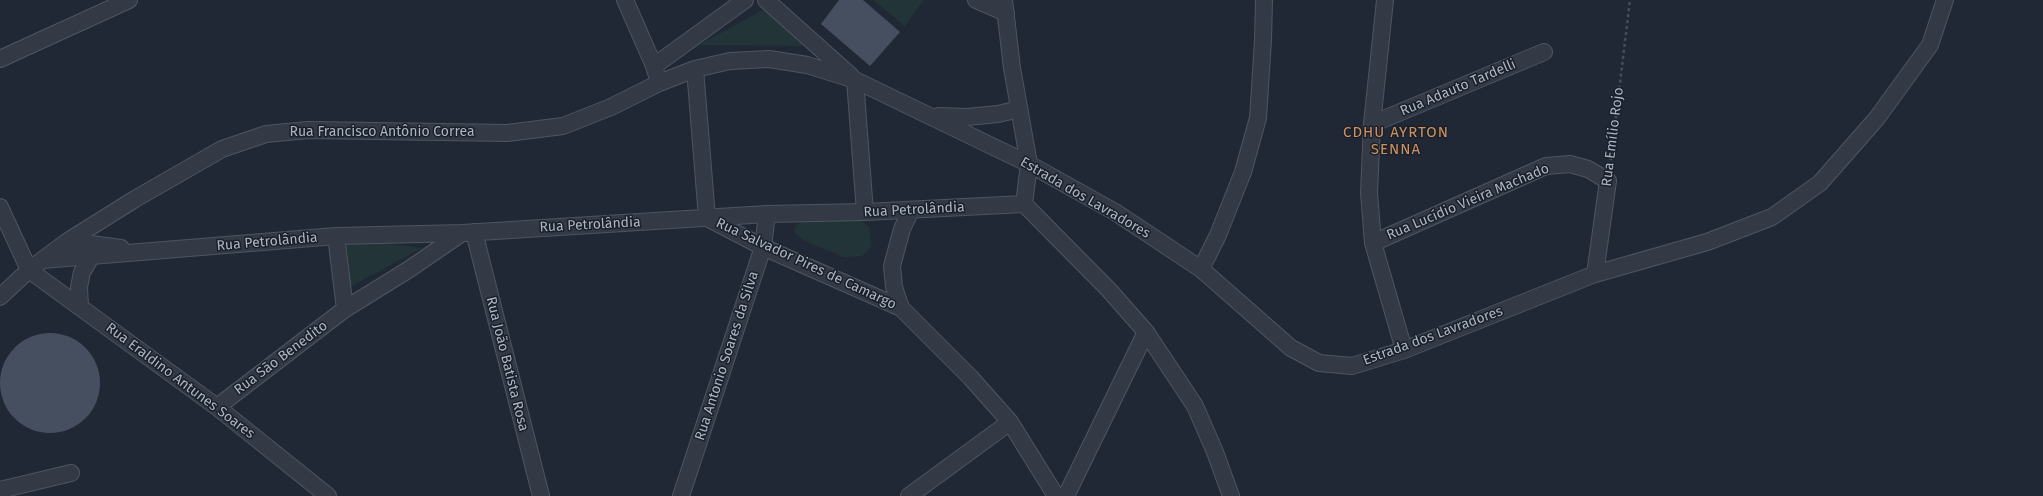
<!DOCTYPE html>
<html>
<head>
<meta charset="utf-8">
<style>
	body { margin:0 }
	canvas { display:block; background:#202836 }
</style>
</head>
<body>
<canvas width="2043" height="496"></canvas>
<script>
const g = document.querySelector('canvas').getContext('2d');
g.lineJoin = 'round';
function fillPath(path, color) {
  g.fillStyle = color;
  g.fill(path, 'evenodd');
}
function shape(rows) {
  const path = new Path2D();
  for (const r of rows) {
    if (r.length === 3) {
      path.moveTo(r[0] + r[2], r[1]);
      path.arc(r[0], r[1], r[2], 0, 2 * Math.PI);
      continue;
    }
    path.moveTo(r[0], r[1]);
    for (let i = 2; i < r.length; i += 2) path.lineTo(r[i], r[i + 1]);
  }
  return path;
}
function trace(path, color, width, dash) {
  g.strokeStyle = color;
  g.lineWidth = width;
  g.lineCap = dash ? 'butt' : 'round';
  g.setLineDash(dash || []);
  g.stroke(path);
}
function drawText(font, color, halo, rows, align = 'center') {
  g.font = font + ' "Fira Sans",sans-serif';
  g.lineWidth = 3;
  g.setLineDash([]);
  g.textBaseline = 'middle';
  g.strokeStyle = halo;
  g.fillStyle = color;
  for (const [text, x, y, turn = 0] of rows) {
    g.save();
    g.translate(x, y);
    g.rotate((+turn || 0) * Math.PI / 180);
    g.textAlign = isNaN(turn) ? turn : align;
    if (halo) g.strokeText(text, 0, 0);
    g.fillText(text, 0, 0);
    g.restore();
  }
}
fillPath(shape([
	[873,0,924,0,905,26],
	[766,8,812,46,699,45],
	[805,217,858,219,869,227,871,247,862,256,844,257,805,241,794,232,796,226],
	[340,238,422,248,344,290]
]), '#223437');
fillPath(shape([
	[839,0,863,0,900,32,870,66,821,24],
	[50,383,50]
]), '#464f60');
const minor = shape([
	[625,0,654,66],
	[766,0,851,76],
	[976,0,1006,13],
	[1004,0,1012,68,1029,164,1024,204],
	[1385,0,1372,124,1369,193,1373,243,1404,350],
	[0,59,129,0],
	[695,69,707,218,763,247,901,308,971,378,1010,422,1056,496],
	[855,80,865,212],
	[659,83,654,66,745,0],
	[939,116,967,117,998,114,1019,109],
	[1372,124,1544,52],
	[1024,204,1109,290,1146,332,1195,406,1215,452,1231,496],
	[0,207,29,270,217,407,328,496],
	[474,232,541,496],
	[336,236,345,309],
	[68,241,121,248],
	[1373,243,1546,166,1570,164,1588,169,1608,181,1595,274],
	[42,260,336,236,463,233,767,214,865,212,1024,204],
	[1201,269,1218,235,1243,172,1258,118,1263,40,1264,0],
	[0,297,29,270,68,241,135,199,222,149,266,134,308,130,507,133,563,126,611,107,659,83,695,69,730,61,769,59,807,65,855,80,1029,164,1115,212,1201,269,1291,348,1319,363,1352,366,1404,350,1595,274,1707,242,1772,217,1820,183,1877,118,1930,45,1945,0],
	[80,307,79,287,82,272,91,257],
	[901,308,894,287,892,266,902,229,911,210],
	[217,407,345,309,408,270,462,233],
	[0,490,71,473],
	[681,496,763,247,767,214],
	[909,496,1010,422],
	[1066,496,1146,332]
]);
trace(minor, '#4e5561', 18);
trace(shape([
	[1610,166,1630,0]
]), '#3f5154', 2.5, [3, 3]);
trace(minor, '#333a46', 16);
drawText('14px', '#adb5c3', '#19202b', [
	["Rua Adauto Tardelli",1458,88,-23],
	["Rua Francisco Antônio Correa",382,132],
	["Rua Emílio Rojo",1613,137,-83],
	["Estrada dos Lavradores",1085,198,30],
	["Rua Lucídio Vieira Machado",1468,202,-23],
	["Rua Petrolândia",914,210,-3],
	["Rua Petrolândia",590,225,-3],
	["Rua Petrolândia",267,242,-5],
	["Rua Salvador Pires de Camargo",806,264,25],
	["Estrada dos Lavradores",1433,336,-20],
	["Rua Antonio Soares da Silva",727,356,-72],
	["Rua São Benedito",281,358,-37],
	["Rua João Batista Rosa",507,364,76],
	["Rua Eraldino Antunes Soares",180,381,37]
]);
g.letterSpacing = '1px';
drawText('15px', '#d0925c', '#19202b', [
	["CDHU AYRTON",1396,133],
	["SENNA",1396,150]
]);
g.letterSpacing = '0px';
</script>
</body>
</html>
